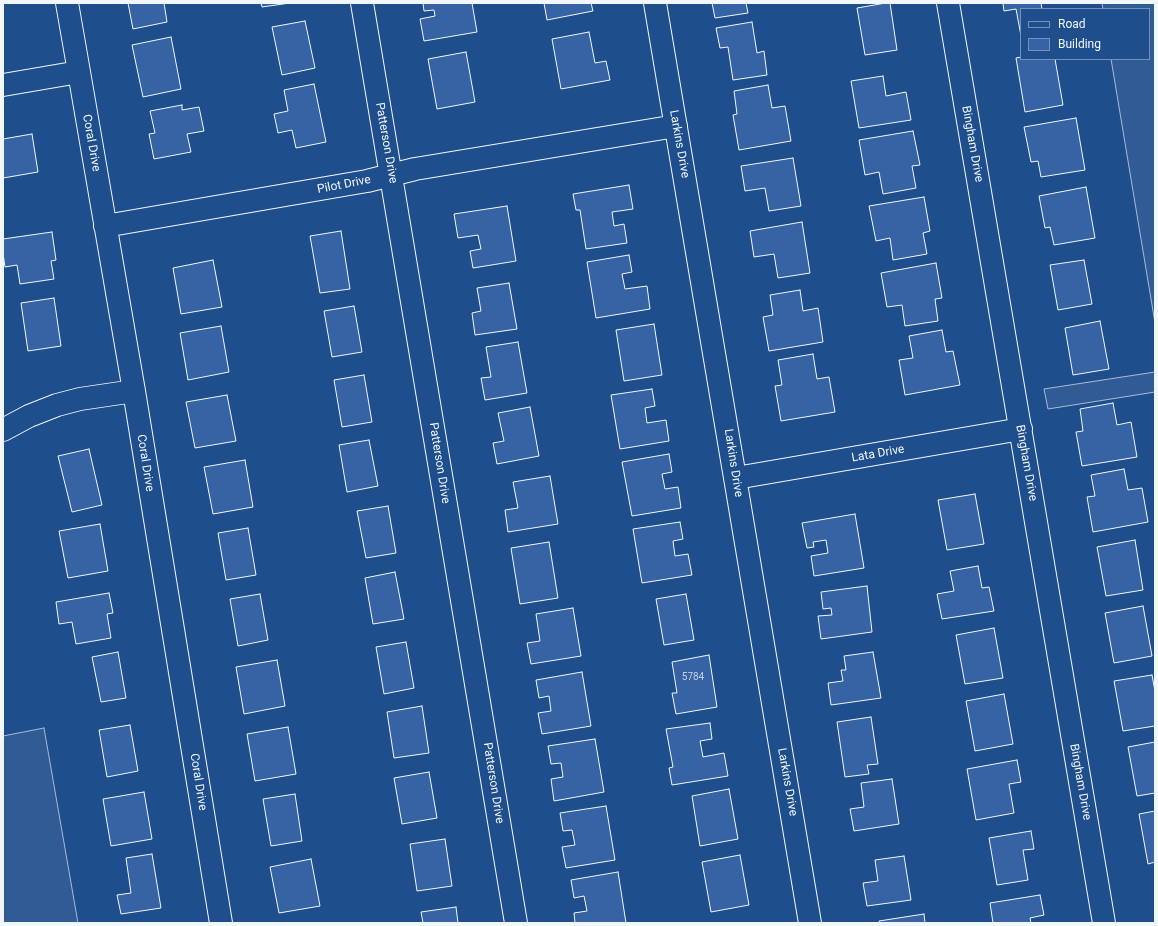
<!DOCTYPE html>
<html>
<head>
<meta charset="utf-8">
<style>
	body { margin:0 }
	#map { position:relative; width:1158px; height:926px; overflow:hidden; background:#1f4e8c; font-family:Roboto,sans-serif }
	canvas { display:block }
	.frame { position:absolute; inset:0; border:4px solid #f2f6ff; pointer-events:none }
	.legend { position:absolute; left:1020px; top:8px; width:130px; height:52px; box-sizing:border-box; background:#1f4e8c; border:1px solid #7391ba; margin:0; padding:5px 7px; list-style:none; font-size:12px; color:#f2f6ff }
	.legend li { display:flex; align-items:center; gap:8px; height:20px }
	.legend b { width:20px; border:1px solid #7391ba }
</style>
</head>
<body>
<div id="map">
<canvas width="1158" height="926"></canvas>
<div class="frame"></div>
<ul class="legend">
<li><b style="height:5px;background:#1f4e8c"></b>Road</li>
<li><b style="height:11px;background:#3563a3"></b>Building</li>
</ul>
</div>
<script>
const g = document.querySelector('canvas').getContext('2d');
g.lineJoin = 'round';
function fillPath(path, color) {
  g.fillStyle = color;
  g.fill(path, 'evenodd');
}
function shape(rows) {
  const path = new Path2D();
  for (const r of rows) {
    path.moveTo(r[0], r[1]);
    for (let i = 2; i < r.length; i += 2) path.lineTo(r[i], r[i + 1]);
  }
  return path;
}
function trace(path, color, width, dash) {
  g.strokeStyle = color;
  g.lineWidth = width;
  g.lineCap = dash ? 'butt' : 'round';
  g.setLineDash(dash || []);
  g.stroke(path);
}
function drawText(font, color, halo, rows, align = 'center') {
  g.font = font + ' Roboto,sans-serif';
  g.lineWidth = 3;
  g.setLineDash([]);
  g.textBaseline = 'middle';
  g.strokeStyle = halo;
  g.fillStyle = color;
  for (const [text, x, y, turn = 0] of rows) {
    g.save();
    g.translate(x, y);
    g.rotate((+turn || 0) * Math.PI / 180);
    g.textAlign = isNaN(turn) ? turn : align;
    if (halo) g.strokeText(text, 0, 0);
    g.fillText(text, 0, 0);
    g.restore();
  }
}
const built = shape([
	[1102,3,1155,3,1155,323,1111,59,1149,59,1149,9,1103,9,1102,3],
	[1155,372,1155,392,1048,409,1044,389,1155,372],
	[44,728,78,923,3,923,3,736,44,728]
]);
fillPath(built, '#305b95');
trace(built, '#a8bbd7', 1);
const building = shape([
	[128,3,164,3,167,22,133,29,128,3],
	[261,3,290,3,262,7,261,3],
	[423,3,472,3,477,32,424,41,420,19,435,16,434,10,424,11,423,3],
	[544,3,591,3,593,11,547,20,544,3],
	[712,3,746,3,748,13,715,18,712,3],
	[886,3,890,3,897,50,865,55,857,8,886,3],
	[1003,3,1041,3,1042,9,1021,9,1021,36,1016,9,1004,11,1003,3],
	[305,21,315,68,282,75,272,27,305,21],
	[752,22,757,53,764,51,767,75,733,80,728,47,720,48,716,28,752,22],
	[589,32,595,63,606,61,610,80,561,89,552,39,589,32],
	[171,37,181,89,143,97,132,45,171,37],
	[466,52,475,102,437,109,428,59,466,52],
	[1021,57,1021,59,1055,59,1063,105,1025,112,1016,58,1021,57],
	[883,76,886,96,906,92,911,120,859,128,851,81,883,76],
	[314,84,326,142,296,148,292,130,278,133,274,114,288,111,284,90,314,84],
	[768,85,772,108,785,106,791,141,739,150,733,115,737,114,734,91,768,85],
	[182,105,182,110,199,107,204,131,187,134,191,152,154,159,149,134,155,133,150,111,182,105],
	[1076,118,1085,170,1041,177,1038,161,1031,162,1024,127,1076,118],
	[913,131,920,165,912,166,916,188,883,194,879,172,865,175,859,140,913,131],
	[32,134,38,172,3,178,3,139,32,134],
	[793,158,801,206,769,211,765,188,745,191,741,166,793,158],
	[629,185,633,209,612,212,614,226,624,224,627,243,586,249,580,210,576,210,573,194,629,185],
	[1086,187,1095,238,1054,245,1050,227,1045,228,1039,196,1086,187],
	[924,197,930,231,923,233,927,254,893,260,890,238,876,241,869,206,924,197],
	[507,206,516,261,473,268,470,251,481,249,478,235,458,238,454,214,507,206],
	[802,222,810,273,778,278,774,254,754,257,750,231,802,222],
	[341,231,350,289,320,293,310,236,341,231],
	[52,232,56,260,51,261,54,279,20,284,17,265,5,267,3,253,3,239,52,232],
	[629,255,632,272,622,274,625,289,647,286,650,309,596,318,587,262,629,255],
	[213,260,222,307,181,314,173,268,213,260],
	[1084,260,1092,304,1058,310,1050,265,1084,260],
	[936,263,942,298,935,299,938,321,905,326,902,305,887,307,881,273,936,263],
	[509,283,517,329,475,335,472,313,481,311,477,288,509,283],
	[800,290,803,311,818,308,823,342,769,351,763,317,773,315,770,295,800,290],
	[54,298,61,346,28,351,21,303,54,298],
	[354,306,362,352,332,357,324,311,354,306],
	[1100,321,1109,369,1073,375,1065,328,1100,321],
	[654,324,662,375,624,381,616,330,654,324],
	[221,326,229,372,188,380,180,333,221,326],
	[942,330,946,352,953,351,960,385,905,395,899,360,913,358,909,336,942,330],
	[518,342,527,393,485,400,481,378,491,377,486,347,518,342],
	[813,354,817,379,829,377,835,412,781,421,775,386,782,385,778,360,813,354],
	[364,375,372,422,342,427,334,380,364,375],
	[652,389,655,406,645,408,647,423,666,420,669,441,620,449,611,395,652,389],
	[227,395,236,441,195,448,186,402,227,395],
	[1113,403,1117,425,1131,422,1137,457,1082,466,1076,432,1083,431,1080,409,1113,403],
	[530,407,539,456,497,464,493,443,504,441,498,413,530,407],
	[369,440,378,486,347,492,339,445,369,440],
	[89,449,102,505,72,512,58,456,89,449],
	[669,454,672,472,662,474,665,489,678,487,681,508,632,516,622,462,669,454],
	[245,460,253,507,213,514,204,467,245,460],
	[1124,469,1128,490,1142,488,1148,522,1093,532,1087,497,1095,496,1091,475,1124,469],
	[550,476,558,524,508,532,505,510,518,508,513,482,550,476],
	[975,494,984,544,947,550,938,500,975,494],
	[388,506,396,553,366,558,357,511,388,506],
	[855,514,864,568,814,576,811,556,828,553,826,540,813,542,814,547,807,548,802,523,855,514],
	[680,522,683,539,673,541,675,556,688,554,692,575,642,583,633,529,680,522],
	[100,524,108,571,68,578,59,531,100,524],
	[248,528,256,575,226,580,218,533,248,528],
	[1135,540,1143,590,1106,596,1097,547,1135,540],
	[549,542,558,598,520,604,511,548,549,542],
	[978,566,982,588,989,587,994,611,942,619,937,594,954,591,950,571,978,566],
	[395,572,404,619,373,624,365,578,395,572],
	[867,586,872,632,821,639,818,616,832,615,831,608,823,609,821,592,867,586],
	[109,593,113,613,107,614,111,638,76,644,72,622,59,624,56,602,109,593],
	[260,594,268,640,238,646,230,599,260,594],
	[686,594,694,640,664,645,656,599,686,594],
	[1143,606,1152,656,1114,663,1105,613,1143,606],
	[573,608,581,656,531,664,527,643,540,641,536,614,573,608],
	[994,628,1003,678,965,684,956,635,994,628],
	[406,642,414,688,384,694,376,647,406,642],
	[118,652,126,698,101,702,92,657,118,652],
	[873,652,881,698,831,705,828,683,843,681,841,670,846,670,844,656,873,652],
	[709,655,717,707,676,714,672,693,677,693,672,662,709,655],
	[277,660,285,706,244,714,236,667,277,660],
	[582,672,591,726,542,734,538,713,551,711,549,696,539,698,536,680,582,672],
	[1152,675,1155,691,1155,726,1123,731,1114,681,1152,675],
	[1004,694,1013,744,975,751,966,701,1004,694],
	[422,706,429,753,394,758,387,712,422,706],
	[871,717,878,764,867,765,869,774,845,777,837,722,871,717],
	[710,723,712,739,700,741,703,757,724,753,728,776,672,785,669,768,673,767,666,729,710,723],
	[130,725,138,771,107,777,99,730,130,725],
	[288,727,296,774,255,781,247,734,288,727],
	[595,739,604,792,554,801,551,779,563,777,561,763,551,764,548,746,595,739],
	[1155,742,1155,793,1137,796,1128,747,1155,742],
	[1017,760,1021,782,1009,784,1014,813,976,820,967,769,1017,760],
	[429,772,437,818,402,824,394,778,429,772],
	[892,779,899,824,854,831,850,809,864,807,861,783,892,779],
	[729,789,738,839,700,846,692,796,729,789],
	[144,792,152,839,111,846,103,799,144,792],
	[295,794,302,841,271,846,263,799,295,794],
	[606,806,615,860,566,868,562,847,575,845,572,830,563,831,560,813,606,806],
	[1155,811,1155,862,1148,864,1139,814,1155,811],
	[1031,831,1034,849,1023,850,1028,880,997,885,989,838,1031,831],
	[445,839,452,886,417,891,410,844,445,839],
	[152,854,161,908,121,914,117,895,131,893,126,858,152,854],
	[740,855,749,905,711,912,702,862,740,855],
	[904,856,911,900,867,906,863,883,878,881,875,860,904,856],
	[311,859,320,906,279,913,270,867,311,859],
	[618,872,626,923,575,923,574,913,587,911,584,896,574,898,571,880,618,872],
	[1040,895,1044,915,1030,918,1031,923,993,923,990,903,1040,895],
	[456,907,458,923,423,923,421,912,456,907],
	[924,914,925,923,880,923,879,921,924,914]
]);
fillPath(building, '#3563a3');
trace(building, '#f2f6ff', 1);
const minor = shape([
	[67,3,79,72,134,391,221,923],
	[362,3,516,923],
	[655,3,810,923],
	[948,3,1104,923],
	[3,85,79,72],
	[105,226,367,181,415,169,676,126],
	[3,430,29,416,57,405,80,399,134,391],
	[736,478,1021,429]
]);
trace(minor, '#f2f6ff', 24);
trace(minor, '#1f4e8c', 22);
drawText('10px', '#c3d1e8', null, [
	["5784",693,677]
]);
drawText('12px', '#f2f6ff', '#1f4e8c', [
	["Coral Drive",91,143,80],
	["Patterson Drive",386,143,80],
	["Larkins Drive",679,144,80],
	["Bingham Drive",972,144,80],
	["Pilot Drive",344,185,-11],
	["Lata Drive",878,454,-10],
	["Coral Drive",145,463,81],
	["Patterson Drive",439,463,81],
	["Larkins Drive",733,463,81],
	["Bingham Drive",1026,463,80],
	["Coral Drive",198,782,81],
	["Larkins Drive",787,782,80],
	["Bingham Drive",1080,782,80],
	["Patterson Drive",493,783,81]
]);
</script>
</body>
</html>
